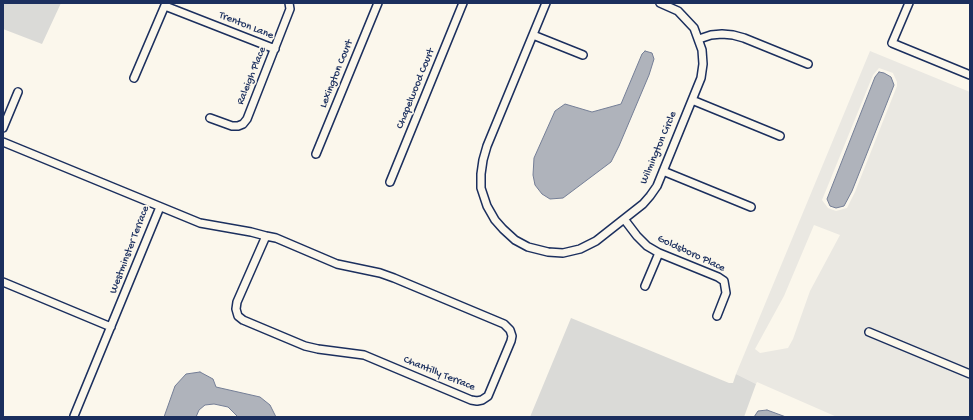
<!DOCTYPE html>
<html>
<head>
<meta charset="utf-8">
<style>
	body { margin:0 }
	#map { position:relative; width:973px; height:420px; overflow:hidden; background:#fbf7ec; font-family:"Gochi Hand",sans-serif }
	canvas { display:block }
	.frame { position:absolute; inset:0; border:4px solid #1b2f5e; pointer-events:none }
</style>
</head>
<body>
<div id="map">
<canvas width="973" height="420"></canvas>
<div class="frame"></div>
</div>
<script>
const g = document.querySelector('canvas').getContext('2d');
g.lineJoin = 'round';
function fillPath(path, color) {
  g.fillStyle = color;
  g.fill(path, 'evenodd');
}
function shape(rows) {
  const path = new Path2D();
  for (const r of rows) {
    path.moveTo(r[0], r[1]);
    for (let i = 2; i < r.length; i += 2) path.lineTo(r[i], r[i + 1]);
  }
  return path;
}
function trace(path, color, width, dash) {
  g.strokeStyle = color;
  g.lineWidth = width;
  g.lineCap = dash ? 'butt' : 'round';
  g.setLineDash(dash || []);
  g.stroke(path);
}
function drawText(font, color, halo, rows, align = 'center') {
  g.font = font + ' "Gochi Hand",sans-serif';
  g.lineWidth = 3.5;
  g.setLineDash([]);
  g.textBaseline = 'middle';
  g.strokeStyle = halo;
  g.fillStyle = color;
  for (const [text, x, y, turn = 0] of rows) {
    g.save();
    g.translate(x, y);
    g.rotate((+turn || 0) * Math.PI / 180);
    g.textAlign = isNaN(turn) ? turn : align;
    if (halo) g.strokeText(text, 0, 0);
    g.fillText(text, 0, 0);
    g.restore();
  }
}
fillPath(shape([
	[870,51,970,92,970,370,867,328,865,333,970,377,970,417,837,417,757,382,756,384,736,374],
	[879,68,893,73,897,82,897,86,855,192,847,208,836,211,828,208,822,200,873,75],
	[814,225,840,235,810,291,793,339,788,348,760,353,755,349,784,296]
]), '#eae8e2');
fillPath(shape([
	[3,3,61,3,42,44,3,29],
	[571,318,729,383,733,383,736,374,756,384,744,417,530,417]
]), '#dadad7');
const water = shape([
	[645,51,652,53,654,59,649,75,619,146,611,162,563,198,550,199,542,194,535,185,533,175,534,158,555,111,565,104,592,112,621,104,642,54,645,51],
	[879,72,884,73,891,77,894,85,852,191,844,206,836,208,830,206,827,199,875,77,879,72],
	[200,372,213,379,216,387,260,397,270,405,276,417,238,417,228,407,214,404,205,405,199,410,196,417,164,417,175,386,186,374,200,372],
	[767,410,786,417,754,417,758,411,767,410]
]);
fillPath(water, '#afb3bb');
trace(water, '#747e96', 1);
const street = shape([
	[546,3,487,146,483,160,481,174,481,188,487,206,495,220,503,229,515,240,528,247,548,252,563,253,580,249,596,241,643,204,650,196,657,186,701,78,703,64,702,50,694,28,678,11,660,3],
	[909,3,892,43,970,75],
	[165,6,275,49],
	[533,35,583,55],
	[699,39,711,35,722,34,733,35,744,38,808,64],
	[134,78,166,3],
	[692,100,780,136],
	[210,118,232,126,238,126,243,124,247,119,290,9,289,3],
	[3,128,18,92],
	[3,142,200,223,251,232,266,236,276,238,337,264,380,273,394,278,504,324,510,330,512,336,511,341,488,396,482,400,477,401,471,400,364,355,318,349,305,346,243,320,238,316,236,309,237,302,266,236],
	[316,154,378,3],
	[663,171,751,207],
	[390,182,463,3],
	[624,219,637,236,647,246,659,253,718,277,724,281,726,293,717,316],
	[3,282,111,327],
	[645,286,659,253],
	[869,332,970,374],
	[74,416,160,207]
]);
trace(street, '#1b2f5e', 10);
trace(street, '#fbf7ec', 7);
drawText('11px', '#1b2f5e', '#fbf7ec', [
	["Trenton Lane",246,26,22],
	["Lexington Court",337,74,-68],
	["Raleigh Place",252,76,-68],
	["Chapelwood Court",416,89,-68],
	["Wilmington Circle",659,148,-67],
	["Westminster Terrace",130,250,-69],
	["Goldsboro Place",691,254,25],
	["Chantilly Terrace",439,374,22]
]);
</script>
</body>
</html>
